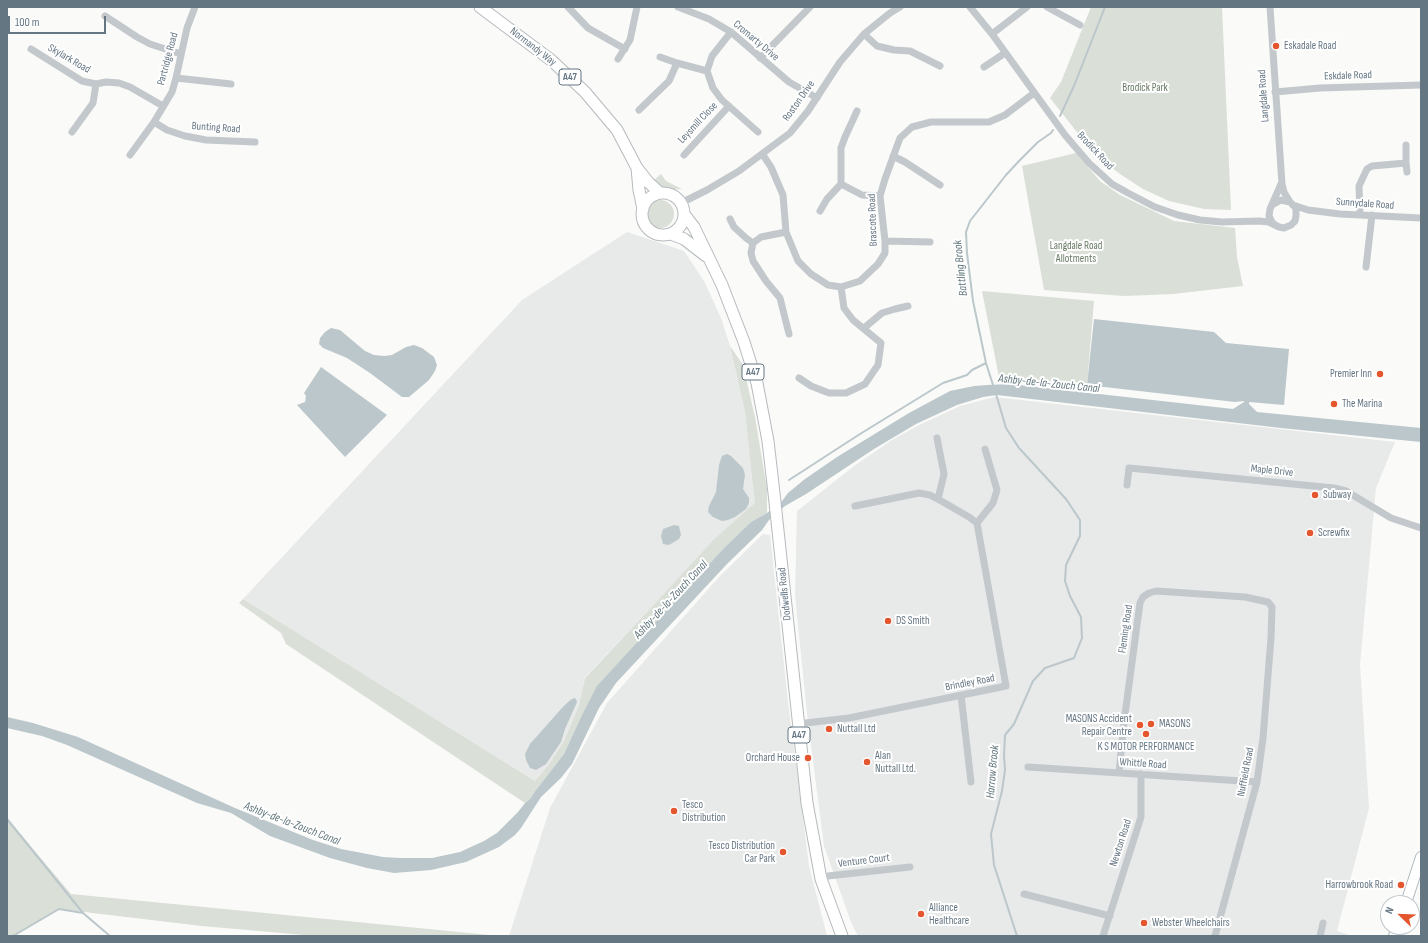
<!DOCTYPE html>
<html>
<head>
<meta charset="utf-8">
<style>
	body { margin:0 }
	#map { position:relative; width:1428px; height:943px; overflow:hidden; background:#fafaf8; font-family:"Sofia Sans Condensed",sans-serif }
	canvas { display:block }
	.frame { position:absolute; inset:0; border:8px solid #657683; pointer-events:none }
	.north { position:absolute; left:1380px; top:895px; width:40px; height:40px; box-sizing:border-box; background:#fff; border:1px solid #c1c8cd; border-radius:50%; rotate:293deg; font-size:11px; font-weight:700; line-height:16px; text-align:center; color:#657683 }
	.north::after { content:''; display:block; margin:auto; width:14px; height:18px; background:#e4572e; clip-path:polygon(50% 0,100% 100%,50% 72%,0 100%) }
	.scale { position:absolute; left:8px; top:16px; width:98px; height:18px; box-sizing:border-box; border:2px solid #657683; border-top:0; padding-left:5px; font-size:12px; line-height:14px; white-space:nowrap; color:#657683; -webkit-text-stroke:3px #fff; paint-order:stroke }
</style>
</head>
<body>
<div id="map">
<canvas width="1428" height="943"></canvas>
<div class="frame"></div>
<div class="north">N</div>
<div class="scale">100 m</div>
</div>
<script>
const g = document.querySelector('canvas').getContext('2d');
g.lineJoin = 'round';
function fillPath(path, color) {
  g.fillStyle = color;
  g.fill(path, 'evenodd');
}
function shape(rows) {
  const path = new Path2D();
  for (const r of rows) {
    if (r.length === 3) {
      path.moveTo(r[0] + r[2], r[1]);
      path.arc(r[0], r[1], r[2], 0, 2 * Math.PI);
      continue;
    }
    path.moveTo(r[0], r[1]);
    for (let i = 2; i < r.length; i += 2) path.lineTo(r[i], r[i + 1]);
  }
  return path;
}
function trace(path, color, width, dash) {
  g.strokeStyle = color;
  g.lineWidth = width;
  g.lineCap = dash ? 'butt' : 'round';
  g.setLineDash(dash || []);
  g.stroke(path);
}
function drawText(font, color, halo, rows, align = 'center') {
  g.font = font + ' "Sofia Sans Condensed",sans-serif';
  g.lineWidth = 4;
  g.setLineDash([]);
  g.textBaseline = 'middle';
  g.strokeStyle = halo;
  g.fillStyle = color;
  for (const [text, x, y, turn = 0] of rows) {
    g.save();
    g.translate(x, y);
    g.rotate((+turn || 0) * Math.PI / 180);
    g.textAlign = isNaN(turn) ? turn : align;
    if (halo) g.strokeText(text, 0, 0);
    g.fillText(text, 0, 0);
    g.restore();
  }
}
fillPath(shape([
	[627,232,684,251,704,281,721,318,730,346,745,412,756,503,713,540,648,611,585,677,579,705,564,741,549,764,535,781,243,599,522,300],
	[994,397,1395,442,1376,488,1360,665,1369,808,1337,931,1352,936,858,936,851,922,824,846,807,714,795,595,797,511,854,466,892,440,919,425,960,406],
	[763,534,770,535,788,702,809,866,827,936,509,936,550,808,607,703,719,577]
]), '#e8e9e9');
fillPath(shape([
	[1091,7,1222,7,1231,210,1204,209,1169,201,1143,189,1120,174,1095,155,1050,98,1061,82],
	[1076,153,1100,181,1120,195,1174,221,1235,228,1237,257,1243,286,1173,294,1124,296,1044,290,1022,166],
	[661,174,666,181,682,189,664,190,652,182],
	[660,214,14],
	[982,291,1094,301,1087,385,999,377],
	[730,346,743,365,755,417,767,489,767,513,751,522,724,548,598,686,581,717,564,754,536,790,530,799,525,803,286,644,281,633,239,603,243,599,535,781,549,764,564,741,579,705,585,678,648,611,713,540,755,503,745,412],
	[7,818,71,894,500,936,315,936,202,926,59,909,13,936,7,936]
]), '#dadfd7');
fillPath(shape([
	[1094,319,1214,332,1226,343,1289,349,1284,405,1249,402,1249,404,1257,412,1421,428,1421,442,1281,428,997,395,983,397,957,405,916,424,874,449,806,494,785,506,769,520,762,530,727,564,616,683,599,708,572,764,561,778,541,797,521,828,515,835,499,847,466,862,431,870,394,873,367,868,330,858,270,836,231,813,197,803,67,745,42,736,7,728,7,717,33,723,78,737,235,808,313,840,341,849,383,857,400,858,432,858,460,852,484,841,497,833,518,812,525,803,530,799,536,790,564,754,581,717,597,686,724,548,751,522,767,513,782,501,788,493,805,479,837,457,909,413,950,391,974,386,988,385,1010,384,1233,409,1244,402,1244,401,1235,402,1087,385],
	[331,328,340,330,365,351,374,355,384,356,392,355,406,347,414,345,422,348,434,357,437,365,435,371,429,380,409,397,402,397,370,373,347,358,323,348,319,344,320,338,325,332],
	[321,367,387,415,345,457,297,405,305,402,306,396,304,393],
	[727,454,731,456,743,468,745,475,743,489,749,498,749,503,746,509,735,517,728,520,722,521,713,517,708,512,709,506,716,492,719,465,722,456],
	[674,525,679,526,681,535,679,539,669,545,663,544,661,536,663,529],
	[574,698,576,699,577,702,565,729,561,742,546,764,536,770,530,768,526,760,525,754,530,744,562,708,569,701]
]), '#bbc7cb');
trace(shape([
	[1060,116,1074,86,1105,7],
	[993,385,986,363,973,301,967,253,966,232,970,221,1006,175,1019,161,1038,142,1051,133,1053,130],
	[996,394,1006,428,1019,448,1066,499,1080,520,1080,536,1066,565,1065,581,1070,596,1081,617,1082,638,1074,658,1045,668,1033,681,1014,724,1005,735,1004,756,1005,770,1002,791,991,834,994,865,1017,936],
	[789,480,860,434,943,383,967,375,972,370,986,363],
	[7,819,83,913],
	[13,936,59,909,83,913,110,936]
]), '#bbc7cb', 2);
const secondary = shape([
	[1406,903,1421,857],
	[1394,936,1397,927]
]);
const primary = shape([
	[480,7,551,60,585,92,617,130,637,168,648,182,660,193],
	[637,168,639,190,643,209],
	[663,214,21],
	[684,214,694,227,722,285,744,342,757,383,768,441,774,493,807,803,821,879,842,936],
	[671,234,684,239,706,256]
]);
trace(secondary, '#b3babf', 12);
trace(primary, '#b5babe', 13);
trace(shape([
	[568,7,588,28,625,49],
	[678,7,709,19,731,32,789,82,817,98],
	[970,7,992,34,1065,135,1089,163,1112,184,1128,193,1155,207,1178,215,1200,220,1222,222,1259,221,1269,222,1279,227,1284,228,1291,225,1295,221,1296,216,1296,208,1290,202,1281,200,1272,205],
	[1047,7,1080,25],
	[1270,7,1282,184,1284,192,1290,202],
	[105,16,137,37,150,44,181,54],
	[731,32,712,56,707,71,713,88,722,100,758,132],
	[864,34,877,46,894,50,910,51,940,66],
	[992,34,1027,7],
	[31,49,82,81,96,84,106,82,119,83,130,87,163,106],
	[660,57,677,63],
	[760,58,810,7],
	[618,59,630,40,637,7],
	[984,67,1005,53],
	[176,78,231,84],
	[1275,92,1320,88,1421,85],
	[639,110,669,81,677,63,707,71],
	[857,111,845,137,841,148,841,184,862,195,880,196],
	[154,122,167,130,185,136,206,140,255,142],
	[72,132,93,103,96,84],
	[1406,145,1406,163],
	[130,155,154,122,172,92,176,78,187,28,195,7],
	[684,155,729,106],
	[763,155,771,167,783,195,786,232,798,261,811,274,828,285,841,287,860,281,878,264,885,253,885,241,880,196,885,179,900,138,912,127,931,122,989,122,1005,115,1034,93],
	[893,156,905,162,940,185],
	[681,203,707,190,739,171,790,133,808,111,840,62,864,34,890,13,900,7],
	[1293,205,1308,210,1340,214,1421,218],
	[820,211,827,199,841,184],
	[1360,214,1359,186,1367,169,1372,166,1406,163,1407,172],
	[730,219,734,227,746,238,753,243],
	[1275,225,1272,222,1269,216,1270,209,1281,184],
	[786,232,761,237,753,243,751,253,753,261,766,281,780,298,789,334],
	[885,241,930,242],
	[1366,267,1372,215],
	[864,328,882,313,895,309,908,306],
	[799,378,811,386,829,393,846,393,865,384,878,365,881,343,853,320,844,308,841,287],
	[937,438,944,474,938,499],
	[1127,485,1129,468,1334,488,1346,491,1391,518,1421,528],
	[977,523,993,503,997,490,985,449],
	[961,695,971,782],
	[797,724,849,718,1006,686,977,523,969,517,943,502,930,495,919,493,855,506],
	[1028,767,1257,782],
	[1119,773,1124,722,1137,625,1140,603,1143,597,1149,593,1156,591,1245,597,1268,602,1272,607,1271,638,1263,738,1257,782,1215,936],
	[821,879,828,876,910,867],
	[1024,894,1110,916],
	[1103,936,1141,817,1141,774],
	[1320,936,1323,923]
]), '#c3c8cc', 7);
trace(secondary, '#fff', 10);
trace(primary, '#fff', 11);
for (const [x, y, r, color] of [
	[1276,46,4,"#e4572e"],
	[1380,374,4,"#e4572e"],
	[1334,404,4,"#e4572e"],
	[1315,495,4,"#e4572e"],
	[1310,533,4,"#e4572e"],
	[888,621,4,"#e4572e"],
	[1151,724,4,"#e4572e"],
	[1140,725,4,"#e4572e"],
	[829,729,4,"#e4572e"],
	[1146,734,4,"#e4572e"],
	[808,758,4,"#e4572e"],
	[867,762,4,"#e4572e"],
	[674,811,4,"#e4572e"],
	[783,852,4,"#e4572e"],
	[1401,885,4,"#e4572e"],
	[921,914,4,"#e4572e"],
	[1144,923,4,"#e4572e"]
]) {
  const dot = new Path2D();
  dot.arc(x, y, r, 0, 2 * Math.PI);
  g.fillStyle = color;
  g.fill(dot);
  trace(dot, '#fff', 1.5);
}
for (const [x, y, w] of [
	[570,77,22],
	[753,372,22],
	[799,735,22]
]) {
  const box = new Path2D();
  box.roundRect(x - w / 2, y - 8, w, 16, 3);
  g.fillStyle = '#fff';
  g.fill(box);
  trace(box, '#657683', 1);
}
drawText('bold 10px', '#657683', null, [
	["A47",570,77],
	["A47",753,372],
	["A47",799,735]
]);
drawText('11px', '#657683', '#fff', [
	["Cromarty Drive",756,41,40],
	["Normandy Way",533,47,38],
	["Skylark Road",69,59,30],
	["Partridge Road",168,59,-75],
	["Eskdale Road",1348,76,-2],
	["Langdale Road",1264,96,-94],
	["Roston Drive",799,101,-55],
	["Leysmill Close",698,123,-47],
	["Bunting Road",216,128,4],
	["Brodick Road",1095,151,47],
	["Sunnydale Road",1365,204,4],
	["Brascote Road",873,220,-92],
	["Maple Drive",1272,471,6],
	["Dodwells Road",785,594,-96],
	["Fleming Road",1126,629,-82],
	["Brindley Road",970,683,-11],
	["Whittle Road",1143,764,4],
	["Nuffield Road",1246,772,-79],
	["Newton Road",1121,843,-72],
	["Venture Court",864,861,-7]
]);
drawText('11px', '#657683', '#fff', [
	["Eskadale Road",1284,46],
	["Premier Inn",1372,374,"right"],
	["The Marina",1342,404],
	["Subway",1323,495],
	["Screwfix",1318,533],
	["DS Smith",896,621],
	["MASONS Accident",1132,719,"right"],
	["Repair Centre",1132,732,"right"],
	["MASONS",1159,724],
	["Nuttall Ltd",837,729],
	["K S MOTOR PERFORMANCE",1146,747,"center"],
	["Alan",875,756],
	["Nuttall Ltd.",875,769],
	["Orchard House",800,758,"right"],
	["Tesco",682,805],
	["Distribution",682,818],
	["Tesco Distribution",775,846,"right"],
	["Car Park",775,859,"right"],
	["Harrowbrook Road",1393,885,"right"],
	["Alliance",929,908],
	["Healthcare",929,921],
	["Webster Wheelchairs",1152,923]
], 'left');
drawText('11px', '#687a64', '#fff', [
	["Brodick Park",1145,88],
	["Langdale Road",1076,246],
	["Allotments",1076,259]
]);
drawText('italic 12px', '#60757c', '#fff', [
	["Battling Brook",961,268,-96],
	["Ashby-de-la-Zouch Canal",1049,384,6],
	["Ashby-de-la-Zouch Canal",671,600,-47],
	["Harrow Brook",993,772,-85],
	["Ashby-de-la-Zouch Canal",292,824,21]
]);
</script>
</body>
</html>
